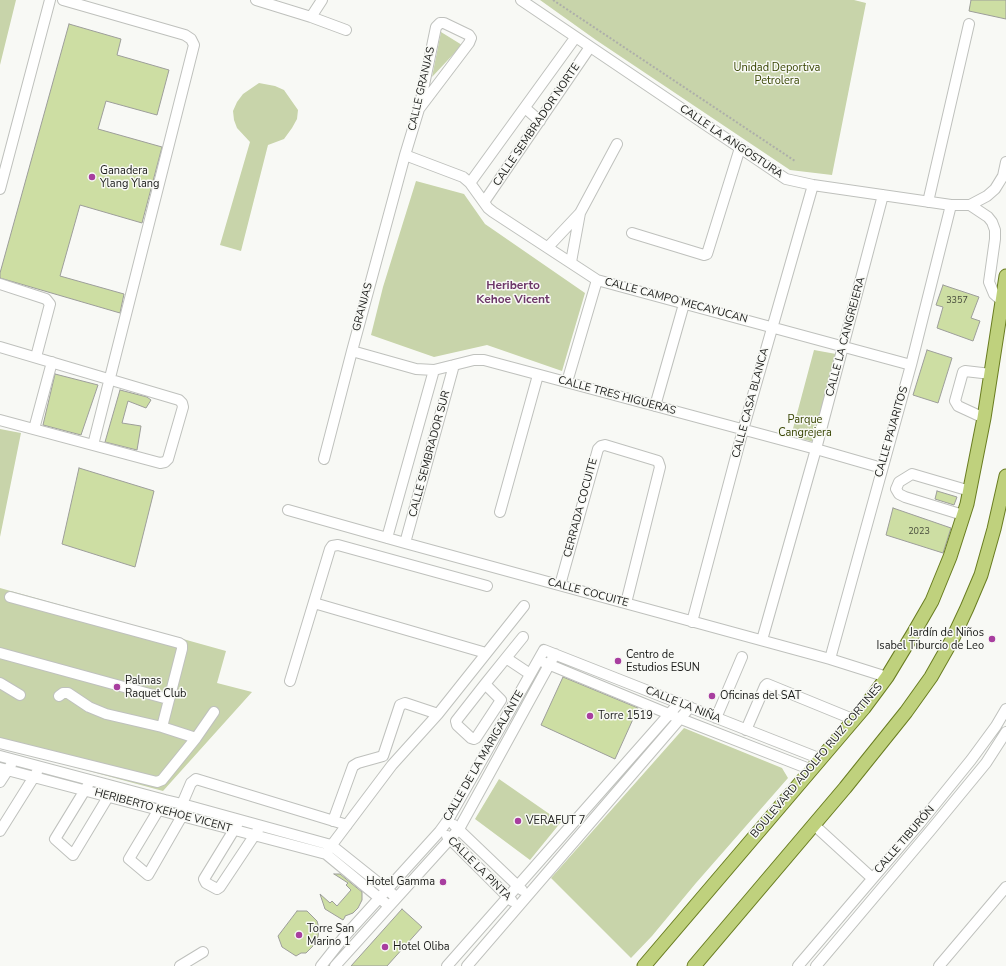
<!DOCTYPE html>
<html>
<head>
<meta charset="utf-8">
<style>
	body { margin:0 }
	canvas { display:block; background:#f8f9f5 }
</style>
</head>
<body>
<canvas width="1006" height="966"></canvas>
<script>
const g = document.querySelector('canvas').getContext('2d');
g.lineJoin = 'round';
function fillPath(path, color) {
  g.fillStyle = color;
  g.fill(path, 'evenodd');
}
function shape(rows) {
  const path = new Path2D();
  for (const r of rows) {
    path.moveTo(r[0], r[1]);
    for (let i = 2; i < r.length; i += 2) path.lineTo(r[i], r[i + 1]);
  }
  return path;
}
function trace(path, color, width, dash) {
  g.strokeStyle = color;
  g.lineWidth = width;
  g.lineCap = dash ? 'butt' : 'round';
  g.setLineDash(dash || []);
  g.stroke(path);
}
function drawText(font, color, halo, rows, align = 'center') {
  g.font = font + ' "Nunito Sans",sans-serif';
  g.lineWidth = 3;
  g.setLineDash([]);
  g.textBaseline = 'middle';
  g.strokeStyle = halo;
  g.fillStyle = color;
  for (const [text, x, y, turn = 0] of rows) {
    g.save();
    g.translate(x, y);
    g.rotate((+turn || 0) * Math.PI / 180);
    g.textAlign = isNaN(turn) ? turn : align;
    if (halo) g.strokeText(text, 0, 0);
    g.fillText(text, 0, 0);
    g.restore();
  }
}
fillPath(shape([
	[0,0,16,0,0,65],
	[540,0,854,0,866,3,832,175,790,170,596,40],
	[441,32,462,45,432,77],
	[259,83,275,86,284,90,298,110,297,119,292,128,284,139,268,145,241,251,220,245,250,142,237,128,234,120,233,111,237,102,243,94],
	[416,181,464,194,485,224,585,293,562,371,487,345,434,357,371,335,383,287],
	[814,350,836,354,814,442,791,436],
	[0,429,21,433,0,537],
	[0,588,226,651,217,683,252,692,163,791,0,747],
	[684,728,782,768,788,778,696,883,652,936,631,958,551,878],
	[499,779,561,822,530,860,475,819]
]), '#c8d4aa');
const building = shape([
	[971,0,1006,0,1006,19,969,11,971,0],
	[69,24,121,39,117,55,169,70,157,115,106,101,98,129,162,147,142,223,80,205,60,276,124,294,120,313,0,278,0,273,69,24],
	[943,285,979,297,971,318,980,321,973,341,937,328,943,307,936,305,943,285],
	[927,350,952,358,938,403,913,395,927,350],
	[55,374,98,385,81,435,43,425,55,374],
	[120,390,147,397,151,400,146,408,128,401,122,423,141,426,137,450,105,442,120,390],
	[79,468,154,491,135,567,62,544,79,468],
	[937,491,957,497,954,505,935,499,937,491],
	[893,508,951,528,943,553,886,535,893,508],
	[563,677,638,708,615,759,541,725,563,677],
	[334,874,340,874,362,892,362,900,358,908,353,913,345,916,345,917,343,920,325,909,320,894,330,903,332,901,337,906,351,890,346,885,348,883,334,874],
	[402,909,422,927,387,966,351,966,402,909],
	[297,911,307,911,317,921,319,928,318,937,313,946,306,953,301,953,296,956,282,947,278,936,297,911]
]);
fillPath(building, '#cddea3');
trace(building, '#9d9e9a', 1);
const minor = shape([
	[63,0,185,35,191,39,194,45,93,445],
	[256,0,311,17,346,30],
	[521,0,786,179,813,185,951,205,970,205,987,196,995,189,1003,176,1006,162],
	[311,17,322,0],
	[525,108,540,121],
	[405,155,463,177,470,183,488,208,493,212,597,280,911,365],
	[470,183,575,38],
	[0,189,50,0],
	[484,202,590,47],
	[928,202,969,24],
	[970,205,988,217,992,222,995,230,995,239,989,282,994,294,1002,301],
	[632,233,704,255,707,254,740,148],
	[548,247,580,213,617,144],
	[571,262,580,213],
	[0,284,46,299,50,304,36,357],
	[0,347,179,400,182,403,183,407,168,459,165,462,160,463,0,420],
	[352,351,416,369,434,370,474,360,484,360,816,449,882,468],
	[567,382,597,280],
	[655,406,684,304],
	[984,418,958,406,955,401,963,372,965,371,991,374],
	[34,429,52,362],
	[324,459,352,351,405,155,419,109,436,27,440,23,444,23,469,35,471,38,469,43,419,109],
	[288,510,405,543,830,659,887,677],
	[500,512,538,375],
	[963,515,905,497,899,494,896,489,899,482,912,474,970,491],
	[387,538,434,370],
	[405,543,454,365],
	[560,585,598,449,601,446,605,445,658,461,660,467,626,603],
	[314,603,486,653],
	[692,622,743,430,813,185],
	[762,640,816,449,883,195],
	[0,653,168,699],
	[506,658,530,674],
	[830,659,911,365,951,205],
	[543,662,681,719,812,770],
	[290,681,330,549,332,546,338,545,487,586],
	[0,683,20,695],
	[485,684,501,700,476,738,474,739,471,738,457,725,456,721,485,684,506,658,523,637],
	[59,696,63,693,68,693,89,707,106,714,162,727],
	[716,718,742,657],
	[746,730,765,686,767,684,855,720],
	[196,738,214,712],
	[0,743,157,782,162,780,196,738,162,727,182,649,182,645,179,643,10,597],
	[0,756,165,800,182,804,331,845,396,897],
	[0,768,326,854,389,906],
	[0,782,11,765],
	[88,785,55,839,73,855,111,792],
	[162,804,129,859,148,875,182,816,182,804,191,783,196,779,347,825],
	[333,821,353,766,358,763,383,756,400,705,405,703,438,714],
	[813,824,872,878],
	[237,825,204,879,206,883,217,889,220,887,258,830],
	[454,825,522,890],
	[0,831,37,772],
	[447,836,512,901],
	[328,850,392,765,438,714,524,606],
	[180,966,203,952],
	[321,966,344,937,440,831,448,820,544,650,821,759],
	[335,966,459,829,555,654],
	[447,966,679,703],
	[467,966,690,707],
	[798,966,920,823,971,760,996,726,1006,709],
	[816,966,930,831,986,763,1006,732],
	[939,966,1006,887]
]);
const major = shape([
	[644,966,864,708,887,677,913,634,932,601,950,557,967,504,984,418,1006,276],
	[694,966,845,788,906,712,931,677,952,640,967,608,981,575,994,529,1006,476]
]);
trace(minor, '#bfc1bd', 12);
trace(major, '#6a7d22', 15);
trace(shape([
	[553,0,795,161]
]), '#adaeaa', 2, [2, 2]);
trace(minor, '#fff', 10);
trace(major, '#bfd17d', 13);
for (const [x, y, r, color] of [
	[92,177,4,"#a83e9f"],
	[992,639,4,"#a83e9f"],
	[618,661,4,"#a83e9f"],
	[117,687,4,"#a83e9f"],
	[712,696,4,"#a83e9f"],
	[590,716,4,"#a83e9f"],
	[518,821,4,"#a83e9f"],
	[443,882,4,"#a83e9f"],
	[299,935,4,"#a83e9f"],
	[385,947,4,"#a83e9f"]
]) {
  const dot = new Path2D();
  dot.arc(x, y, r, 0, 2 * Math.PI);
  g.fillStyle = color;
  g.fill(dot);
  trace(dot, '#f8f9f5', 1.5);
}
drawText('9px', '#474c3c', null, [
	["3357",957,301],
	["2023",919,532]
]);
drawText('11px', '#374400', '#f8f9f5', [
	["Unidad Deportiva",777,68],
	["Petrolera",777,81],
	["Parque",805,420],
	["Cangrejera",805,433]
]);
drawText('11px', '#1a1b19', '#f8f9f5', [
	["CALLE GRANJAS",422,89,-77],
	["CALLE SEMBRADOR NORTE",537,125,-56],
	["CALLE LA ANGOSTURA",731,142,34],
	["CALLE CAMPO MECAYUCAN",676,301,15],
	["GRANJAS",363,307,-75],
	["CALLE LA CANGREJERA",846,337,-75],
	["CALLE TRES HIGUERAS",617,396,15],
	["CALLE CASA BLANCA",751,403,-75],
	["CALLE PAJARITOS",892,432,-74],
	["CALLE SEMBRADOR SUR",430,454,-75],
	["CERRADA COCUITE",581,508,-75],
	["CALLE COCUITE",588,593,15],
	["CALLE LA NIÑA",683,705,22],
	["CALLE DE LA MARIGALANTE",484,756,-60],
	["BOULEVARD ADOLFO RUIZ CORTINES",817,761,-50],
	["HERIBERTO KEHOE VICENT",163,811,15],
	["CALLE TIBURÓN",905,840,-49],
	["CALLE LA PINTA",479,869,45]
]);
drawText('11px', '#1a1b19', '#f8f9f5', [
	["Ganadera",100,171],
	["Ylang Ylang",100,184],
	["Jardín de Niños",984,633,"right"],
	["Isabel Tiburcio de Leo",984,646,"right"],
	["Centro de",626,655],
	["Estudios ESUN",626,668],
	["Palmas",125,681],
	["Raquet Club",125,694],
	["Oficinas del SAT",720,696],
	["Torre 1519",598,716],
	["VERAFUT 7",526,821],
	["Hotel Gamma",435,882,"right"],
	["Torre San",307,929],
	["Marino 1",307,942],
	["Hotel Oliba",393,947]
], 'left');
drawText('bold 12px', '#6d3868', '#f8f9f5', [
	["Heriberto",513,286],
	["Kehoe Vicent",513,300]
]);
</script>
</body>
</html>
